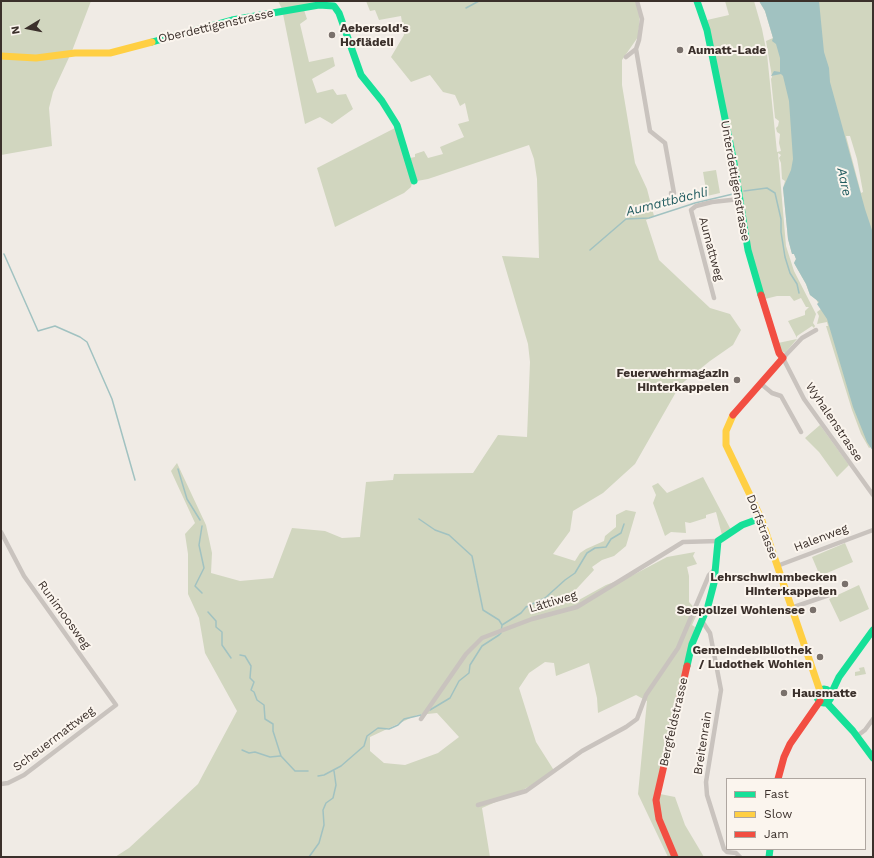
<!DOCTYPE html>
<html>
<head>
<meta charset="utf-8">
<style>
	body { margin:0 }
	#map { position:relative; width:874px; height:858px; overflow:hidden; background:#f0ebe5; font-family:"Work Sans",sans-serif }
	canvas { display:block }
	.frame { position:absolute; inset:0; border:2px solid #3b302b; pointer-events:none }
	.legend { position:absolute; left:726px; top:778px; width:140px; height:72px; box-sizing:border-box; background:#fbf5ee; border:1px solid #aea6a0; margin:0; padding:5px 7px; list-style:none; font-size:12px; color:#3b302b }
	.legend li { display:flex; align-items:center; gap:8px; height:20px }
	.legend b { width:20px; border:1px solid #aea6a0 }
	.north { position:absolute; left:8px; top:8px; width:40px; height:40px; -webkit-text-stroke:3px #fbf5ee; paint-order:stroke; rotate:260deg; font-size:11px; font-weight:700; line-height:16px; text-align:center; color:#3b302b }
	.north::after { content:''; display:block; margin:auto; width:14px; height:18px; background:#3b302b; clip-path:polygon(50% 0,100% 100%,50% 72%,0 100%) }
</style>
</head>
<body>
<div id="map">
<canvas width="874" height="858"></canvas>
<div class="frame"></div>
<ul class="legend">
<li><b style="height:5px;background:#16e098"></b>Fast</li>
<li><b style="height:5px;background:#ffcf43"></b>Slow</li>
<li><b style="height:5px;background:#f24e42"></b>Jam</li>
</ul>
<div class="north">N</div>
</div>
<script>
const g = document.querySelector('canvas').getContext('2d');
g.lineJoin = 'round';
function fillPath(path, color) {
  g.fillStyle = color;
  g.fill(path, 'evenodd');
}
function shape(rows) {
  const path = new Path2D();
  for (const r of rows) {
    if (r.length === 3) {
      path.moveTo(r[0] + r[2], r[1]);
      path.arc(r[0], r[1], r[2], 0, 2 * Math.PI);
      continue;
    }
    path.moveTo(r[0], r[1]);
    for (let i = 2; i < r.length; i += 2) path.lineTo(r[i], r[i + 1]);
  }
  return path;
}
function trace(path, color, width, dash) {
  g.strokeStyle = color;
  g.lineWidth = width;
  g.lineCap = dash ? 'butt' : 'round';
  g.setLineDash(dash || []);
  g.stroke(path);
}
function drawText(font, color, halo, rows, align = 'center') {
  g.font = font + ' "Work Sans",sans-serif';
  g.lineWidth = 4;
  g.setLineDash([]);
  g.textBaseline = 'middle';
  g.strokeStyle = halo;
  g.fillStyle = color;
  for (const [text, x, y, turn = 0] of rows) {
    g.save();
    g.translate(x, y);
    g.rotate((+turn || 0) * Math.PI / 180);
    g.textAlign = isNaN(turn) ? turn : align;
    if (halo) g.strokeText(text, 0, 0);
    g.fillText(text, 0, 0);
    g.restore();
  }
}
fillPath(shape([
	[1,1,91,1,72,51,53,92,49,108,52,146,1,155],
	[278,1,316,1,317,5,303,7,307,19,300,24,309,62,333,57,335,66,312,79,317,93,333,89,337,95,346,94,353,109,332,124,320,117,305,124,282,9],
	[366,1,635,1,640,15,638,37,622,60,622,85,635,163,647,189,654,216,646,220,659,260,710,308,730,314,741,330,733,345,710,361,680,385,635,464,603,493,573,511,570,531,553,554,575,561,580,553,586,549,604,541,605,536,616,527,616,515,626,510,636,512,626,546,614,556,602,560,592,567,594,570,569,597,577,601,606,585,633,575,667,557,695,552,693,556,697,564,687,567,689,576,689,602,698,612,692,625,695,627,655,793,675,797,685,825,704,857,668,857,638,794,647,701,636,695,598,713,597,698,589,663,556,676,554,663,545,662,529,673,519,688,536,742,555,772,521,791,482,808,490,857,115,857,129,848,198,784,237,711,205,653,199,618,188,594,188,554,185,534,195,523,171,471,177,463,206,525,212,553,211,573,240,581,273,578,292,528,325,531,342,538,360,537,366,482,393,480,394,474,473,473,498,435,527,437,530,362,528,344,502,256,539,258,537,179,534,159,529,145,428,179,417,181,410,158,415,157,415,154,424,151,428,158,443,154,440,147,464,137,458,124,469,121,465,103,460,106,455,95,443,92,430,75,411,82,391,57,404,35,401,16,379,20,375,10,370,11],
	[437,713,459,737,438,753,405,765,384,763,370,751,370,737,417,715],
	[725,1,754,1,762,29,767,54,777,152,781,151,779,143,780,134,777,132,776,128,778,126,779,121,775,118,771,79,772,77,766,41,773,38,765,11,759,1,873,1,873,451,871,447,869,448,861,434,852,410,826,326,828,326,827,322,817,324,819,316,817,312,821,309,816,299,810,295,806,284,794,263,796,259,794,254,792,254,788,239,783,188,785,181,782,179,781,163,779,158,781,155,778,153,786,246,794,271,816,314,813,323,815,326,814,328,812,326,797,336,797,338,788,321,805,315,805,311,809,307,806,307,801,298,794,301,790,296,777,296,765,299,751,251,707,20,729,15],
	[846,136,850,136,857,159,863,192,861,193],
	[395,128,412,183,411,187,404,193,335,227,317,168],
	[716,170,720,193,707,196,703,172],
	[797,339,785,353,781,351,778,343],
	[820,425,849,465,837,477,819,452,805,438],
	[703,477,731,530,722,535,716,512,706,515,706,518,690,523,685,522,686,533,671,532,665,536,653,503,656,495,652,486,658,483,667,493],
	[845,543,853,562,820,576,812,557],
	[859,585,869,609,840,622,829,599],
	[864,667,866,674,855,676,855,672,860,671,859,668]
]), '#d1d6bf');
fillPath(shape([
	[759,1,819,1,824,52,829,68,830,82,865,209,873,233,873,451,867,442,853,407,827,319,817,304,819,302,810,295,806,284,794,263,796,259,794,254,792,254,788,239,783,188,791,170,793,159,789,101,783,76,781,74,771,76,774,71,780,72,780,58,776,44,772,41,773,38,765,11]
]), '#a1c2c1');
trace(shape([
	[466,8,479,1],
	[744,191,767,188,775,193,781,219,781,232,785,257,790,273,797,284,799,293],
	[590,250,626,219,649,218,695,203,733,194],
	[4,254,38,331,55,326,80,337,87,342,112,399,135,480],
	[178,469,187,499,200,520],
	[419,519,435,530,449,535,472,556,483,610,499,620,502,625],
	[202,593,195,586,204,568,199,545,202,526],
	[208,612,216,621,216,627,222,632,222,645,231,658],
	[240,655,245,656,251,666,250,678,254,682,251,690,254,692,257,700,264,705,265,719,273,724,273,731,281,756,295,771,308,771],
	[430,710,450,698,459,681,469,673,470,665,482,646,499,635,501,633,502,625,521,613,526,607,545,598,565,580,575,573,587,553,595,548,606,547,611,539,621,533,624,524],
	[242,750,249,753,255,752,270,757,280,756],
	[318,776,324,775,341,766,364,746,367,736,378,728,389,729,398,725,404,719,421,715],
	[309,857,319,843,324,825,323,810,326,803,333,798,336,785,334,771]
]), '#a1c2c1', 1.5);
trace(shape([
	[636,49,650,131,665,143,674,193,671,193,673,203],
	[626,57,636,49,639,40,642,19,637,1],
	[714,298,691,210,696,206,712,202,740,199],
	[816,330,802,338,783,358,804,399,873,495],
	[760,383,772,393,781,396,801,432],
	[1,532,24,576,116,705,24,775,8,783,1,784],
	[777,566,873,530],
	[791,608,829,595],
	[702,621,710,633,721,690,706,782,707,795,724,849,727,852,736,853,740,857],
	[421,719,466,654,482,638,532,619,577,607,683,542,718,541],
	[857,736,865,730,873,719],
	[478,805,526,791,582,751,626,727,637,719,646,695,678,648,709,575,714,570]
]), '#c9c3be', 4.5);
trace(shape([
	[697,1,707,30,734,163,748,250,761,295],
	[152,42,232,20,319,5,334,6,339,13,361,75,382,101,397,125,414,181],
	[687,666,692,644,708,606,714,583,718,541,742,525,761,518],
	[824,696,7],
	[831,694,839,677,873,630],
	[826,702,853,731,873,758],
	[769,857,770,849]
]), '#16e098', 7);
trace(shape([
	[1,56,36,58,75,53,110,53,152,42],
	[733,415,726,431,726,445,761,518,820,691]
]), '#ffcf43', 7);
trace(shape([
	[733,415,783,358,779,353,761,295],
	[778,779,784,757,790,744,820,701],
	[675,857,659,819,656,800,687,666]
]), '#f24e42', 7);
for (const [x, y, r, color] of [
	[332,35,4,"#7a716c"],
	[680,50,4,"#7a716c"],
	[737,380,4,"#7a716c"],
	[845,584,4,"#7a716c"],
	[813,610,4,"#7a716c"],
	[820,657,4,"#7a716c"],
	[784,693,4,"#7a716c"]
]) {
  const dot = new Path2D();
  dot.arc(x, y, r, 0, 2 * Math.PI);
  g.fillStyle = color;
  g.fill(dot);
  trace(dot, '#fbf5ee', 1.5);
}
drawText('12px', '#3b302b', '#fbf5ee', [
	["Oberdettigenstrasse",216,26,-13],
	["Unterdettigenstrasse",735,181,80],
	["Aumattweg",711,249,75],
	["Wyhalenstrasse",834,422,56],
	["Dorfstrasse",762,527,69],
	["Halenweg",821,538,-21],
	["Lättiweg",553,602,-17],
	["Runimoosweg",64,615,54],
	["Bergfeldstrasse",674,722,-77],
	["Scheuermattweg",54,739,-37],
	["Breitenrain",703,743,-81]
]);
drawText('bold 12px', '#3b302b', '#fbf5ee', [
	["Aebersold's",340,28,"left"],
	["Hoflädeli",340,42,"left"],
	["Aumatt-Lade",688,50,"left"],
	["Feuerwehrmagazin",729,373],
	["Hinterkappelen",729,387],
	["Lehrschwimmbecken",837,577],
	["Hinterkappelen",837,591],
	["Seepolizei Wohlensee",805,610],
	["Gemeindebibliothek",812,650],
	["/ Ludothek Wohlen",812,664],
	["Hausmatte",792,693,"left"]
], 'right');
drawText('italic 13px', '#1f5a5e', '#fbf5ee', [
	["Aare",844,182,78],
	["Aumattbächli",667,202,-14]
]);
</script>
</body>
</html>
